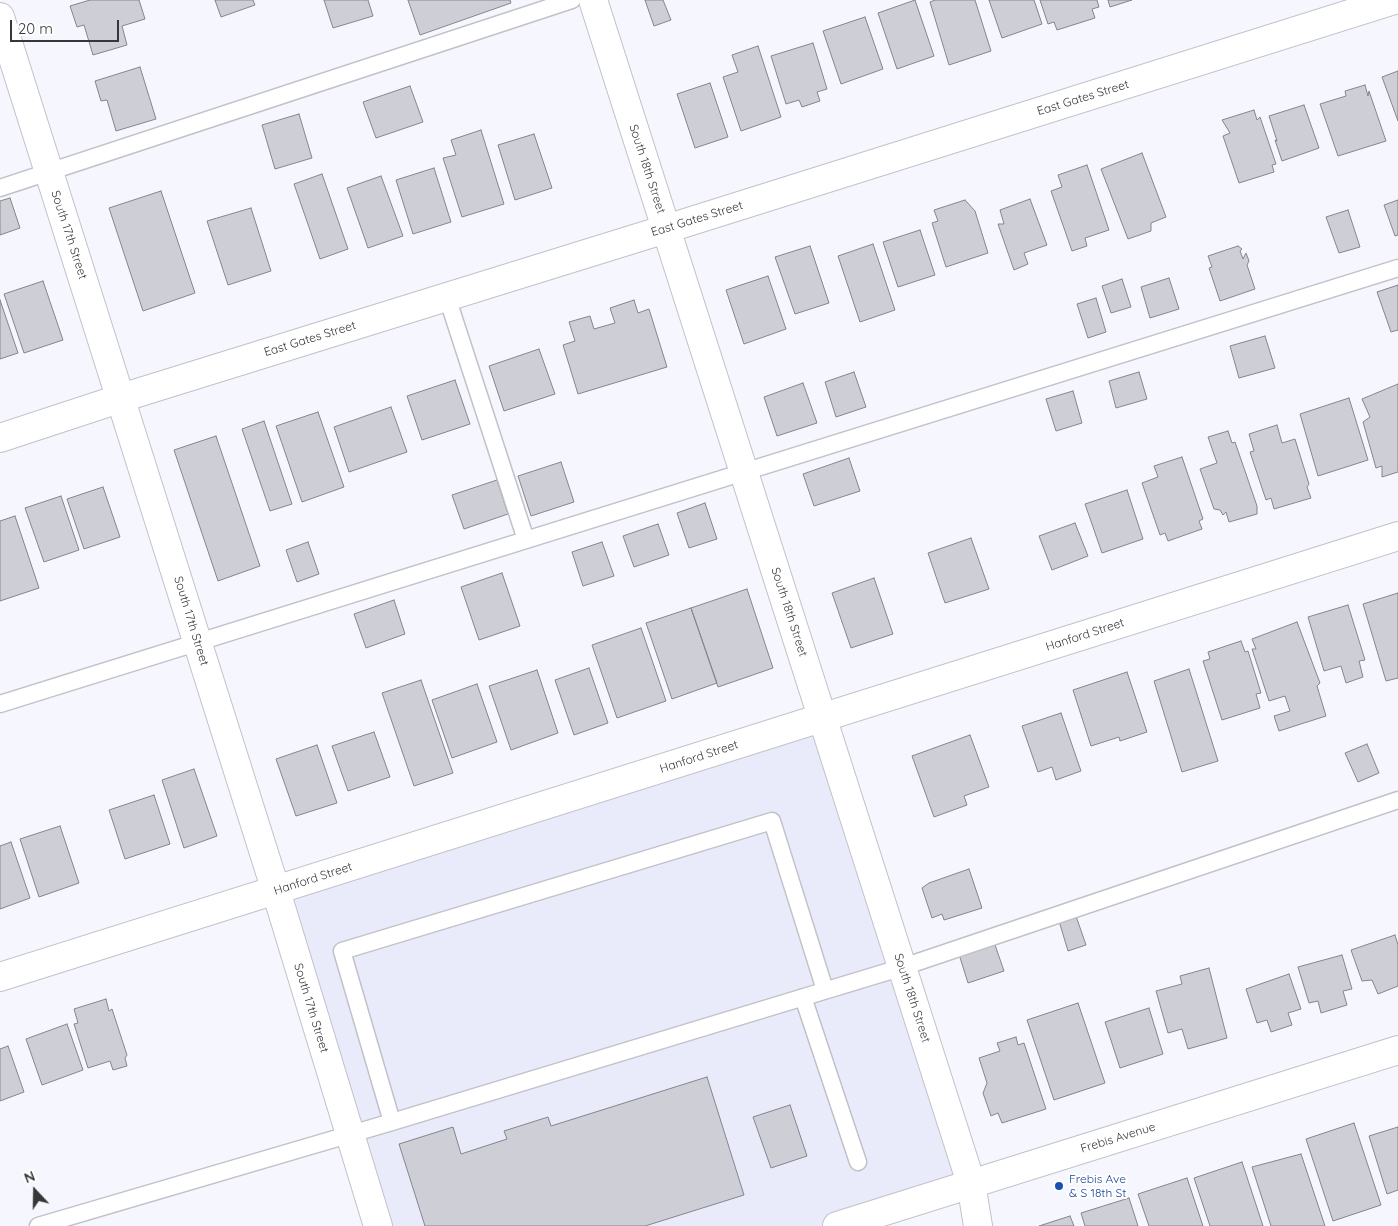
<!DOCTYPE html>
<html>
<head>
<meta charset="utf-8">
<style>
	body { margin:0 }
	#map { position:relative; width:1398px; height:1226px; overflow:hidden; background:#f6f6fe; font-family:Quicksand,sans-serif }
	canvas { display:block }
	.north { position:absolute; left:10px; top:1166px; width:50px; height:50px; -webkit-text-stroke:4px #fff; paint-order:stroke; rotate:339deg; font-size:14px; font-weight:700; line-height:20px; text-align:center; color:#37373a }
	.north::after { content:''; display:block; margin:auto; width:18px; height:22px; background:#37373a; clip-path:polygon(50% 0,100% 100%,50% 72%,0 100%) }
	.scale { position:absolute; left:10px; top:20px; width:109px; height:22px; box-sizing:border-box; border:2px solid #37373a; border-top:0; padding-left:6px; font-size:15px; line-height:18px; white-space:nowrap; color:#37373a; -webkit-text-stroke:4px #fff; paint-order:stroke }
</style>
</head>
<body>
<div id="map">
<canvas width="1398" height="1226"></canvas>
<div class="north">N</div>
<div class="scale">20 m</div>
</div>
<script>
const g = document.querySelector('canvas').getContext('2d');
g.lineJoin = 'round';
function fillPath(path, color) {
  g.fillStyle = color;
  g.fill(path, 'evenodd');
}
function shape(rows) {
  const path = new Path2D();
  for (const r of rows) {
    path.moveTo(r[0], r[1]);
    for (let i = 2; i < r.length; i += 2) path.lineTo(r[i], r[i + 1]);
  }
  return path;
}
function trace(path, color, width, dash) {
  g.strokeStyle = color;
  g.lineWidth = width;
  g.lineCap = dash ? 'butt' : 'round';
  g.setLineDash(dash || []);
  g.stroke(path);
}
function drawText(font, color, halo, rows, align = 'center') {
  g.font = font + ' Quicksand,sans-serif';
  g.lineWidth = 4;
  g.setLineDash([]);
  g.textBaseline = 'middle';
  g.strokeStyle = halo;
  g.fillStyle = color;
  for (const [text, x, y, turn = 0] of rows) {
    g.save();
    g.translate(x, y);
    g.rotate((+turn || 0) * Math.PI / 180);
    g.textAlign = isNaN(turn) ? turn : align;
    if (halo) g.strokeText(text, 0, 0);
    g.fillText(text, 0, 0);
    g.restore();
  }
}
fillPath(shape([
	[828,712,975,1185,843,1226,377,1226,272,884]
]), '#eaebfa');
const building = shape([
	[90,0,139,0,145,19,122,26,127,45,93,55,84,25,77,27,70,6,90,0],
	[215,0,253,0,255,5,221,17,215,0],
	[324,0,368,0,373,16,333,28,324,0],
	[408,0,510,0,511,3,420,35,408,0],
	[645,0,663,0,671,20,654,26,645,0],
	[915,0,934,56,897,69,878,13,915,0],
	[935,0,975,0,991,51,949,65,930,2,935,0],
	[989,0,1034,0,1042,24,1002,38,989,0],
	[1040,0,1097,0,1099,7,1092,9,1095,18,1057,30,1054,22,1048,24,1040,0],
	[1108,0,1132,0,1110,7,1108,0],
	[865,17,883,69,841,84,823,31,865,17],
	[813,43,827,89,817,92,820,101,802,107,799,100,786,104,771,56,813,43],
	[758,46,781,117,741,131,723,77,738,72,732,55,758,46],
	[140,67,156,119,116,131,107,100,101,101,95,81,140,67],
	[1398,71,1398,121,1382,77,1398,71],
	[710,83,728,137,695,148,677,94,710,83],
	[1365,85,1368,96,1369,91,1386,141,1338,156,1320,104,1346,96,1345,91,1365,85],
	[410,86,423,122,376,138,363,102,410,86],
	[1304,105,1319,148,1282,161,1275,140,1277,141,1269,116,1304,105],
	[1254,110,1257,120,1260,117,1276,164,1272,165,1274,172,1239,183,1223,136,1230,133,1222,120,1254,110],
	[299,114,312,158,275,169,262,125,299,114],
	[481,130,504,204,462,217,443,158,456,155,451,140,481,130],
	[534,134,552,188,515,200,498,145,534,134],
	[1142,153,1166,217,1151,223,1151,231,1128,239,1101,169,1142,153],
	[1087,165,1109,230,1085,238,1087,246,1072,251,1051,191,1062,187,1058,175,1087,165],
	[434,168,451,222,413,234,396,180,434,168],
	[322,174,348,249,320,259,294,184,322,174],
	[381,176,403,236,368,248,347,188,381,176],
	[161,191,195,293,143,311,109,208,161,191],
	[10,198,20,228,0,235,0,201,10,198],
	[1030,199,1047,245,1024,253,1028,264,1014,270,998,224,1004,224,1000,210,1030,199],
	[965,200,975,211,988,253,946,267,932,223,938,221,934,210,965,200],
	[1398,200,1398,235,1395,236,1384,205,1398,200],
	[251,208,271,271,228,285,207,221,251,208],
	[1348,210,1360,247,1339,253,1326,217,1348,210],
	[920,230,935,275,898,287,883,242,920,230],
	[873,244,895,310,860,322,838,256,873,244],
	[810,246,829,303,795,314,775,257,810,246],
	[1238,246,1242,249,1240,251,1243,259,1246,253,1249,261,1247,265,1255,289,1220,301,1209,268,1212,267,1208,256,1238,246],
	[768,276,786,329,744,344,726,290,768,276],
	[1169,278,1179,309,1150,318,1141,287,1169,278],
	[1122,279,1131,307,1111,313,1102,286,1122,279],
	[43,281,63,340,24,353,4,294,43,281],
	[1398,285,1398,330,1391,332,1377,292,1398,285],
	[1096,298,1106,332,1088,338,1077,304,1096,298],
	[0,300,18,353,0,359,0,300],
	[634,300,638,313,649,309,667,367,578,394,563,345,575,341,569,322,590,316,594,329,615,323,610,308,634,300],
	[1265,336,1275,368,1239,378,1230,346,1265,336],
	[539,349,555,394,504,411,489,366,539,349],
	[854,372,866,407,836,417,825,382,854,372],
	[1139,372,1147,399,1116,408,1109,381,1139,372],
	[455,380,470,424,422,440,407,396,455,380],
	[803,383,817,423,777,436,764,397,803,383],
	[1398,384,1398,472,1382,477,1382,466,1376,468,1363,422,1370,417,1362,399,1398,384],
	[1073,391,1082,423,1056,431,1046,399,1073,391],
	[1349,398,1368,460,1318,476,1300,414,1349,398],
	[391,407,407,452,349,472,334,427,391,407],
	[318,412,344,487,302,502,276,426,318,412],
	[264,421,292,504,270,511,242,429,264,421],
	[1277,425,1282,443,1295,439,1309,484,1307,487,1311,498,1274,509,1271,498,1266,500,1250,452,1254,451,1249,434,1277,425],
	[1228,431,1232,443,1235,442,1257,506,1257,514,1229,522,1226,512,1223,515,1220,510,1214,509,1200,469,1217,463,1208,437,1228,431],
	[216,436,260,566,218,581,174,450,216,436],
	[1182,457,1203,519,1199,521,1202,529,1168,541,1165,533,1160,535,1142,483,1158,477,1154,466,1182,457],
	[849,458,860,491,814,506,803,474,849,458],
	[561,462,574,502,531,516,518,476,561,462],
	[497,480,508,514,464,529,452,495,497,480],
	[103,487,120,537,84,549,67,499,103,487],
	[1127,490,1143,539,1102,553,1085,504,1127,490],
	[61,496,79,550,44,562,25,508,61,496],
	[705,503,717,539,689,548,677,513,705,503],
	[15,516,39,588,0,601,0,521,15,516],
	[1075,523,1088,556,1052,570,1039,536,1075,523],
	[658,524,669,555,634,567,623,536,658,524],
	[971,538,989,589,945,603,928,553,971,538],
	[308,542,319,574,297,582,286,550,308,542],
	[602,542,614,576,583,586,572,552,602,542],
	[502,573,520,626,479,640,461,587,502,573],
	[874,578,893,634,851,648,832,593,874,578],
	[747,589,773,668,718,687,691,608,747,589],
	[1398,593,1398,678,1386,681,1363,604,1398,593],
	[394,600,405,634,366,648,354,614,394,600],
	[1348,605,1365,660,1359,661,1363,677,1346,683,1341,666,1324,671,1308,617,1348,605],
	[691,608,717,683,672,699,646,623,691,608],
	[1297,622,1320,683,1317,686,1326,716,1279,731,1274,716,1290,711,1285,696,1269,701,1252,649,1256,649,1252,639,1297,622],
	[641,628,666,701,617,718,592,645,641,628],
	[1241,641,1245,652,1248,651,1261,693,1256,694,1260,708,1222,720,1203,661,1210,659,1208,652,1241,641],
	[589,668,608,723,574,735,555,680,589,668],
	[1189,669,1218,761,1182,772,1154,681,1189,669],
	[537,670,558,733,511,750,489,686,537,670],
	[1127,672,1147,732,1120,741,1119,737,1091,746,1073,690,1127,672],
	[421,680,453,773,414,786,382,693,421,680],
	[477,684,497,742,452,758,432,700,477,684],
	[1061,713,1081,771,1056,780,1052,767,1038,772,1022,726,1061,713],
	[374,732,390,777,348,791,332,746,374,732],
	[970,735,989,787,964,796,967,805,934,817,912,756,970,735],
	[1367,744,1379,773,1358,782,1345,753,1367,744],
	[317,745,337,803,296,816,276,759,317,745],
	[194,769,217,836,184,848,162,780,194,769],
	[154,795,170,844,125,859,109,810,154,795],
	[60,826,79,883,39,897,20,839,60,826],
	[11,842,30,898,0,909,0,846,11,842],
	[969,869,982,908,944,920,942,914,932,918,922,888,929,883,969,869],
	[1076,916,1086,945,1068,951,1059,921,1076,916],
	[1395,935,1398,945,1398,986,1378,994,1372,980,1362,981,1351,950,1395,935],
	[993,939,1004,971,968,983,958,951,993,939],
	[1342,955,1352,989,1343,991,1347,1005,1321,1013,1318,1001,1309,1003,1298,967,1342,955],
	[1209,968,1227,1038,1188,1049,1182,1029,1168,1033,1156,991,1182,984,1180,976,1209,968],
	[1289,974,1301,1009,1288,1013,1292,1025,1271,1032,1267,1020,1257,1023,1246,989,1289,974],
	[106,999,109,1011,112,1009,127,1055,125,1058,127,1066,113,1070,110,1061,88,1068,74,1024,78,1023,74,1009,106,999],
	[1078,1003,1105,1083,1054,1100,1027,1020,1078,1003],
	[1149,1008,1163,1054,1120,1068,1105,1022,1149,1008],
	[67,1024,83,1070,42,1085,26,1039,67,1024],
	[1016,1037,1018,1045,1024,1043,1046,1109,1002,1123,998,1113,991,1116,983,1093,987,1083,979,1058,1000,1051,997,1043,1016,1037],
	[8,1046,24,1092,0,1101,0,1049,8,1046],
	[707,1077,744,1195,645,1226,425,1226,399,1144,453,1127,461,1154,507,1139,504,1131,548,1117,551,1126,707,1077],
	[790,1105,807,1156,771,1168,753,1117,790,1105],
	[1354,1123,1381,1205,1333,1221,1306,1139,1354,1123],
	[1398,1127,1398,1190,1387,1194,1369,1136,1398,1127],
	[1301,1154,1325,1226,1271,1226,1252,1167,1301,1154],
	[1242,1162,1263,1226,1210,1226,1194,1178,1242,1162],
	[1187,1178,1203,1226,1149,1226,1138,1194,1187,1178],
	[1129,1198,1138,1226,1085,1226,1081,1213,1129,1198],
	[1070,1216,1074,1226,1039,1226,1070,1216]
]);
fillPath(building, '#cecfd6');
trace(building, '#85858c', 1);
const service = shape([
	[0,188,572,0],
	[447,297,526,540],
	[0,704,1398,268],
	[803,997,858,1162],
	[392,1122,342,951,772,821,825,990],
	[38,1226,392,1122,903,967,1398,800]
]);
const minor = shape([
	[593,0,971,1183,978,1226],
	[0,17,276,891,378,1226],
	[0,438,134,394,666,229,1394,0],
	[0,977,1398,536]
]);
const secondary = shape([
	[837,1226,1398,1050]
]);
trace(service, '#c1c1c9', 19);
trace(minor, '#c1c1c9', 30);
trace(secondary, '#c1c1c9', 30);
trace(service, '#fff', 16);
trace(minor, '#fff', 28);
trace(secondary, '#fff', 28);
for (const [x, y, r, color] of [
	[1059,1186,5,"#1a4fb4"]
]) {
  const dot = new Path2D();
  dot.arc(x, y, r, 0, 2 * Math.PI);
  g.fillStyle = color;
  g.fill(dot);
  trace(dot, '#fff', 2);
}
drawText('12px', '#37373a', '#fff', [
	["East Gates Street",1083,98,-17],
	["South 18th Street",647,169,72],
	["East Gates Street",697,219,-17],
	["South 17th Street",69,235,72],
	["East Gates Street",310,339,-17],
	["South 18th Street",789,612,72],
	["South 17th Street",191,621,73],
	["Hanford Street",1085,635,-18],
	["Hanford Street",699,757,-18],
	["Hanford Street",313,879,-18],
	["South 18th Street",912,998,72],
	["South 17th Street",311,1008,73],
	["Frebis Avenue",1118,1138,-17]
]);
drawText('12px', '#164399', '#fff', [
	["Frebis Ave",1069,1179],
	["& S 18th St",1069,1193]
], 'left');
</script>
</body>
</html>
